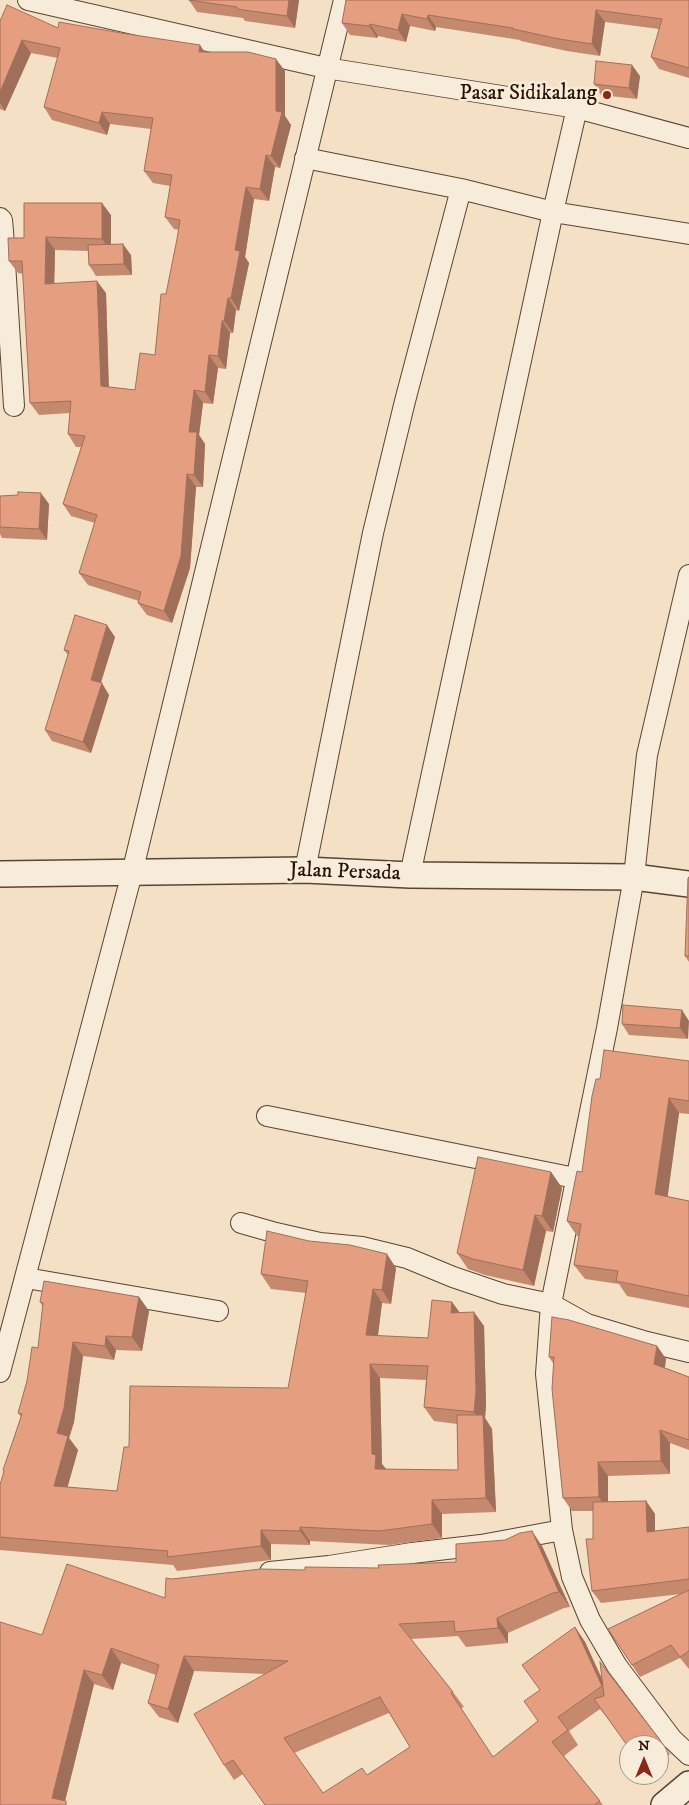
<!DOCTYPE html>
<html>
<head>
<meta charset="utf-8">
<style>
	body { margin:0 }
	#map { position:relative; width:689px; height:1805px; overflow:hidden; background:#f3e0c5; font-family:"IM FELL DW Pica",serif }
	canvas { display:block }
	.north { position:absolute; left:619px; top:1735px; width:50px; height:50px; box-sizing:border-box; background:#f7ebd9; border:1px solid #a49482; border-radius:50%; rotate:0deg; font-size:14px; font-weight:700; line-height:20px; text-align:center; color:#271100 }
	.north::after { content:''; display:block; margin:auto; width:18px; height:22px; background:#8f2418; clip-path:polygon(50% 0,100% 100%,50% 72%,0 100%) }
</style>
</head>
<body>
<div id="map">
<canvas width="689" height="1805"></canvas>
<div class="north">N</div>
</div>
<script>
const g = document.querySelector('canvas').getContext('2d');
g.lineJoin = 'round';
function shape(rows) {
  const path = new Path2D();
  for (const r of rows) {
    path.moveTo(r[0], r[1]);
    for (let i = 2; i < r.length; i += 2) path.lineTo(r[i], r[i + 1]);
  }
  return path;
}
function trace(path, color, width, dash) {
  g.strokeStyle = color;
  g.lineWidth = width;
  g.lineCap = dash ? 'butt' : 'round';
  g.setLineDash(dash || []);
  g.stroke(path);
}
function fillPath(path, color) {
  g.fillStyle = color;
  g.fill(path, 'evenodd');
}
function drawText(font, color, halo, rows, align = 'center') {
  g.font = font + ' "IM FELL DW Pica",serif';
  g.lineWidth = 5;
  g.setLineDash([]);
  g.textBaseline = 'middle';
  g.strokeStyle = halo;
  g.fillStyle = color;
  for (const [text, x, y, turn = 0] of rows) {
    g.save();
    g.translate(x, y);
    g.rotate((+turn || 0) * Math.PI / 180);
    g.textAlign = isNaN(turn) ? turn : align;
    if (halo) g.strokeText(text, 0, 0);
    g.fillText(text, 0, 0);
    g.restore();
  }
}
const minor = shape([
	[28,0,326,68,577,108,689,138],
	[305,158,461,189,553,212,689,234],
	[0,218,2,220,3,231,14,406],
	[689,575,647,755,634,877,607,1028,551,1304,546,1374,562,1530,572,1577,590,1620,617,1666,672,1739,689,1755],
	[305,870,373,533,405,401,461,189],
	[410,875,553,212,577,108],
	[267,1116,575,1178],
	[241,1223,276,1233,320,1243,362,1247,407,1258,453,1277,503,1294,551,1304,587,1324,647,1342,689,1352],
	[26,1278,218,1311],
	[0,1372,132,873,344,0],
	[270,1572,329,1566,412,1553,481,1545,562,1530]
]);
const tertiary = shape([
	[0,874,305,870,410,875,634,877,689,884],
	[664,1805,689,1784]
]);
trace(minor, '#5a4531', 22);
trace(tertiary, '#5a4531', 28);
trace(minor, '#f7ebd9', 20);
trace(tertiary, '#f7ebd9', 25);
fillPath(shape([
	[189,0,299,0,295,28,245,21,243,18,197,12],
	[346,0,689,0,689,78,659,69,651,57,659,29,605,22,600,56,567,51,521,41,520,40,436,27,435,31,410,26,406,42,378,36,377,38,350,35,342,23],
	[0,21,58,28,205,52,285,71,285,116,291,125,280,168,275,167,269,201,254,199,245,257,249,263,239,311,236,310,233,333,230,333,226,369,218,368,213,404,203,403,199,435,205,444,203,487,196,487,190,568,172,623,147,615,138,603,139,601,88,585,79,573,95,523,71,516,63,504,81,447,76,447,68,434,70,413,39,415,30,403,23,274,18,273,9,261,24,238,111,215,111,244,131,255,132,275,96,276,89,265,88,251,55,250,54,283,106,293,109,387,135,390,155,355,179,230,174,229,165,217,170,186,153,183,144,171,151,129,110,124,107,135,52,120,44,107,58,58,31,53,5,111,0,109],
	[640,76,637,99,601,95,594,84],
	[0,496,49,504,47,540,2,538,0,534],
	[115,637,101,683,109,695,91,753,52,741,45,730,68,655,64,650],
	[689,877,689,962,685,956],
	[682,1010,688,1039,629,1035,622,1024],
	[689,1061,689,1114,679,1113,667,1197,689,1201,689,1308,627,1296,619,1284,585,1279,574,1265,579,1236,577,1236,567,1221,582,1172,600,1079],
	[551,1172,562,1188,553,1232,546,1231,534,1286,485,1275,468,1269,457,1253],
	[396,1268,391,1304,382,1303,378,1336,428,1338,452,1302,460,1313,484,1326,486,1405,485,1418,492,1429,496,1512,442,1514,442,1538,389,1545,310,1541,310,1545,271,1544,271,1560,177,1571,173,1565,0,1550,0,1485,4,1472,3,1470,21,1417,18,1413,27,1381,38,1348,43,1307,40,1302,139,1297,149,1311,142,1351,116,1350,114,1360,83,1356,74,1422,69,1438,78,1450,67,1487,117,1491,129,1447,288,1388,306,1293,271,1289,261,1274],
	[380,1378,426,1380,424,1407,434,1421,457,1424,458,1470,386,1469,382,1464],
	[657,1346,666,1359,665,1368,689,1377,689,1450,670,1443,670,1474,608,1476,608,1502,646,1501,655,1514,655,1531,689,1527,689,1669,680,1658,640,1677,608,1629,681,1594,601,1603,592,1591,593,1539,593,1511,572,1511,563,1498,553,1363,549,1357],
	[542,1546,570,1607,564,1608,508,1633,508,1643,466,1647,458,1636,411,1639,453,1692,464,1707,461,1708,493,1757,538,1721,540,1690,575,1627,585,1642,602,1679,660,1740,670,1754,659,1762,659,1745,629,1745,600,1709,569,1731,578,1745,564,1756,603,1805,265,1805,243,1774,234,1780,224,1765,265,1674,194,1671,178,1723,159,1717,148,1703,156,1675,121,1663,113,1690,94,1684,65,1801,0,1805,42,1635,165,1598,172,1579,305,1570,379,1568,456,1562],
	[389,1713,410,1747,367,1775,323,1793,294,1753]
]), '#c5896e');
fillPath(shape([
	[289,0,299,0,295,28,287,16],
	[596,10,605,22,600,56,592,44],
	[402,14,410,26,406,42,398,30],
	[428,15,436,27,435,31,427,19],
	[370,24,378,36,377,38,369,26],
	[22,40,31,53,5,111,0,103,0,92],
	[200,45,208,57,199,52],
	[276,59,285,71,285,116,291,125,280,168,271,156,276,111],
	[632,65,640,76,637,99,629,88],
	[102,112,110,124,107,135,99,123],
	[266,155,275,167,269,201,260,189],
	[246,187,254,199,245,257,249,263,239,311,231,298,235,250],
	[102,203,111,215,111,251,102,239],
	[46,237,55,250,54,296,45,284],
	[123,244,131,255,132,275,124,264],
	[97,281,106,293,109,398,101,386],
	[228,298,236,310,233,333,224,321],
	[222,321,230,333,226,369,218,356],
	[209,355,218,368,213,404,205,392],
	[194,390,203,403,199,435,205,444,203,487,194,475,189,432],
	[187,474,196,487,190,568,172,623,164,611],
	[41,493,49,504,47,540,39,529],
	[107,625,115,637,98,691,91,680],
	[102,683,109,695,91,753,83,742],
	[682,1010,689,1021,688,1039,680,1028],
	[669,1098,679,1113,666,1209,655,1194],
	[551,1172,562,1188,553,1232,542,1216],
	[535,1215,546,1231,534,1286,523,1270],
	[387,1254,396,1268,391,1304,382,1290],
	[373,1289,382,1303,376,1349,366,1335],
	[139,1297,149,1311,142,1351,132,1337],
	[452,1302,462,1316,451,1313],
	[474,1312,484,1326,486,1405,485,1418,492,1429,496,1512,486,1498,483,1426,474,1412],
	[106,1336,116,1350,114,1360,105,1346],
	[73,1342,83,1356,74,1422,69,1438,78,1450,64,1500,54,1486,57,1433],
	[657,1346,666,1359,663,1377,654,1364],
	[370,1364,380,1378,382,1464,386,1469,385,1483,375,1469,372,1454],
	[660,1430,670,1443,670,1474,661,1461],
	[598,1462,608,1476,608,1511,599,1497],
	[432,1500,442,1514,442,1538,432,1524],
	[646,1501,655,1514,655,1545,647,1532],
	[300,1527,310,1541,310,1545,300,1531],
	[261,1530,271,1544,271,1560,261,1546],
	[532,1531,542,1546,570,1607,559,1592],
	[497,1618,508,1633,508,1643,498,1628],
	[575,1627,585,1642,612,1701,602,1686],
	[111,1648,121,1663,113,1690,102,1675],
	[184,1656,194,1671,178,1723,168,1709],
	[84,1670,94,1684,64,1805,52,1798]
]), '#a06f5a');
const building = shape([
	[189,0,289,0,287,16,237,9,237,7,189,0],
	[346,0,689,0,689,68,651,57,662,19,596,10,592,44,559,39,513,29,513,28,428,15,427,19,402,14,398,30,370,24,369,26,342,23,346,0],
	[7,5,58,28,59,22,121,33,200,45,199,52,248,52,276,59,276,111,282,112,271,156,266,155,260,189,246,187,235,250,240,251,231,298,228,298,224,321,222,321,218,356,209,355,205,392,194,390,189,432,197,432,194,475,187,474,181,556,164,611,138,603,141,592,79,573,97,515,63,504,85,436,68,434,71,401,30,403,22,261,9,261,8,238,24,238,24,203,102,203,102,239,46,237,45,284,97,281,101,386,135,390,140,353,155,355,161,294,166,294,177,239,180,220,165,217,172,175,144,171,153,118,102,112,99,123,44,107,60,48,22,40,0,92,0,21,7,5],
	[596,61,632,65,629,88,594,84,596,61],
	[123,244,124,264,89,265,88,245,123,244],
	[18,492,41,493,39,529,0,527,0,496,18,495,18,492],
	[75,615,107,625,91,680,102,683,83,742,45,730,69,651,64,650,75,615],
	[689,877,689,956,685,956,688,878,689,877],
	[623,1005,682,1010,680,1028,622,1024,623,1005],
	[604,1050,689,1061,689,1101,669,1098,655,1194,689,1201,689,1296,616,1281,618,1271,574,1265,581,1224,567,1221,577,1171,582,1172,592,1096,596,1079,600,1079,604,1050],
	[478,1157,551,1172,542,1216,535,1215,523,1270,473,1259,457,1253,478,1157],
	[267,1231,309,1241,350,1245,387,1254,382,1290,373,1289,366,1335,428,1338,432,1300,452,1302,451,1313,474,1312,476,1391,474,1412,424,1407,428,1366,370,1364,372,1454,376,1455,375,1469,458,1470,457,1415,483,1415,486,1498,432,1500,432,1524,379,1531,300,1527,300,1531,261,1530,261,1546,167,1557,168,1551,0,1537,0,1485,4,1471,3,1470,22,1414,18,1413,27,1381,32,1347,38,1348,43,1303,40,1302,44,1281,139,1297,132,1337,106,1336,105,1346,73,1342,64,1408,57,1433,68,1436,54,1486,117,1491,124,1447,129,1447,130,1386,288,1388,308,1281,261,1274,267,1231],
	[552,1317,569,1320,657,1346,654,1364,689,1377,689,1440,660,1430,661,1461,598,1462,599,1497,563,1498,552,1389,554,1357,549,1357,552,1317],
	[646,1501,647,1532,689,1527,689,1579,592,1591,586,1539,593,1539,593,1502,646,1501],
	[532,1531,559,1592,553,1593,497,1618,498,1628,455,1632,454,1621,399,1624,453,1692,451,1693,493,1757,538,1721,524,1701,540,1690,522,1665,575,1627,602,1686,558,1717,568,1730,552,1742,600,1801,594,1805,265,1805,233,1760,224,1765,194,1714,288,1661,184,1656,168,1709,148,1703,159,1665,111,1648,102,1675,84,1670,52,1798,66,1801,66,1805,0,1805,0,1622,42,1635,67,1564,165,1598,166,1578,172,1579,261,1569,305,1570,305,1567,379,1568,378,1565,456,1562,456,1544,505,1540,520,1533,532,1531],
	[380,1697,410,1747,367,1775,362,1768,323,1793,284,1738,380,1697],
	[689,1590,689,1651,680,1657,671,1645,632,1665,608,1629,689,1590],
	[600,1662,660,1740,653,1745,629,1745,629,1748,594,1699,604,1696,600,1662]
]);
fillPath(building, '#e59f80');
trace(building, '#a06f5a', 1);
for (const [x, y, r, color] of [
	[607,95,5,"#8f2418"]
]) {
  const dot = new Path2D();
  dot.arc(x, y, r, 0, 2 * Math.PI);
  g.fillStyle = color;
  g.fill(dot);
  trace(dot, '#f7ebd9', 2);
}
drawText('21px', '#271100', '#f7ebd9', [
	["Pasar Sidikalang",597,95]
], 'right');
drawText('21px', '#271100', '#f7ebd9', [
	["Jalan Persada",345,873,2]
]);
</script>
</body>
</html>
